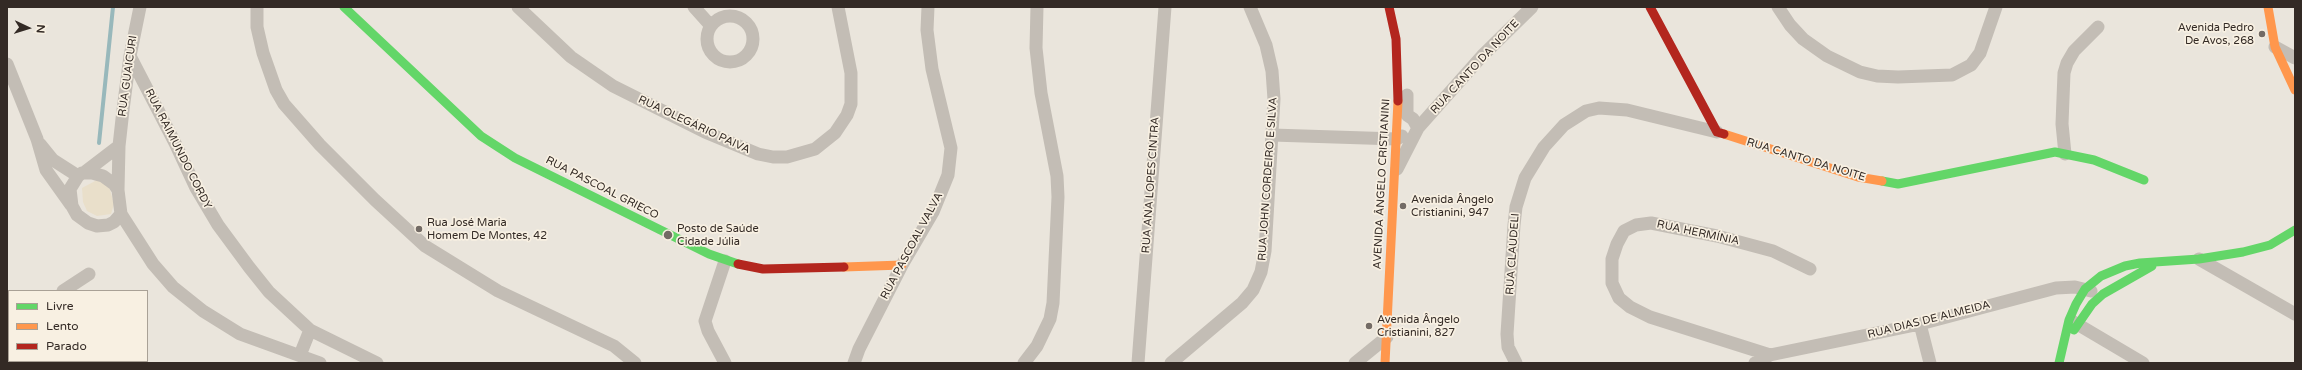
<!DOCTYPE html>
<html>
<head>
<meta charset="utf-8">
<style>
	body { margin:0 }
	#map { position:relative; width:2302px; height:370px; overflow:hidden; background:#eae5dc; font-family:"Varela Round",sans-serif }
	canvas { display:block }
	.frame { position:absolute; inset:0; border:8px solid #332a25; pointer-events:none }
	.legend { position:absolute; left:8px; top:290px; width:140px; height:72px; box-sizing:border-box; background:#f8f0e2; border:1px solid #a9a196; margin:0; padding:5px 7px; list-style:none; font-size:12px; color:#332a25 }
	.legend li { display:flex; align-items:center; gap:8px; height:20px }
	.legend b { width:20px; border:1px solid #a9a196 }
	.north { position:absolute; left:8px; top:8px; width:40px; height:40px; -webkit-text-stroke:3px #f8f0e2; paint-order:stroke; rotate:94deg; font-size:11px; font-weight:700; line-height:16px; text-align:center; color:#332a25 }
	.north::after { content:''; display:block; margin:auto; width:14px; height:18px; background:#332a25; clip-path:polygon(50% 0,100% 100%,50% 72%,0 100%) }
</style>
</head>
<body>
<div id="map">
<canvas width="2302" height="370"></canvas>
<div class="frame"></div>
<ul class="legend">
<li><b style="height:5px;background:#63d668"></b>Livre</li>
<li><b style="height:5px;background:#ff974d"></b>Lento</li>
<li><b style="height:5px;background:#b3261e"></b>Parado</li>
</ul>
<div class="north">N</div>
</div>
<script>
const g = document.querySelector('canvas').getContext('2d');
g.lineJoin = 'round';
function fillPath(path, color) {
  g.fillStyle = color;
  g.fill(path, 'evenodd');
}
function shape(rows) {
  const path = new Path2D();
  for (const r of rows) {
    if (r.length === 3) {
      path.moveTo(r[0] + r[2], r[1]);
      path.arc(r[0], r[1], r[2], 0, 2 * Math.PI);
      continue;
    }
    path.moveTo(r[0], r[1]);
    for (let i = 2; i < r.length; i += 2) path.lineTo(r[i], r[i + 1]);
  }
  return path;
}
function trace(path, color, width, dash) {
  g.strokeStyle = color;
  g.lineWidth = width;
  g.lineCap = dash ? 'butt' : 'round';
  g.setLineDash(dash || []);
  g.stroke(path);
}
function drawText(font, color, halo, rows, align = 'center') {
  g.font = font + ' "Varela Round",sans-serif';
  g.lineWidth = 3.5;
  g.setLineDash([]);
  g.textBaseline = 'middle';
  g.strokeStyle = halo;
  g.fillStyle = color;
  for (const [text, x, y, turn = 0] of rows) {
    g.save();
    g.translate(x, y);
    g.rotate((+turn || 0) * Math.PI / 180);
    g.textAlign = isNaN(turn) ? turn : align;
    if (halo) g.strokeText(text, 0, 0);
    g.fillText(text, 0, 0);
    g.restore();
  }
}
fillPath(shape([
	[97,180,109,186,114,204,111,214,97,216,87,211,83,202,82,188]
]), '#e9dfca');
trace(shape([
	[99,143,113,7]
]), '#98b8bb', 4);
trace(shape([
	[257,7,257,27,263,53,276,90,284,104,320,145,375,200,425,246,498,291,614,346,635,363],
	[518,7,571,57,613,86,705,132,758,154,773,157,787,157,815,149,835,133,847,115,851,104,851,73,838,7],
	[694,7,711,26],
	[1778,7,1790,25,1803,39,1827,56,1860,72,1877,76,1898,77,1952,75,1971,65,1980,53,1996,7],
	[730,39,23],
	[2275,47,2295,58],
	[130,56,175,143,196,188,218,225,249,267,269,292,310,330,377,363],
	[7,64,37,139,46,170,71,205],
	[1407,95,1407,115,1413,119,1418,128],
	[1272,135,1397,139,1402,136],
	[40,144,53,160,78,176],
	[2065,154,2062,124,2064,73,2067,63,2074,51,2098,27],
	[1397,169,1418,128,1482,56,1532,7],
	[85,172,119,146],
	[82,173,92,173,103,176,114,184,118,190,121,214,114,222,108,225,97,226,88,223,77,215,72,206,70,189,78,176,82,173],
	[118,190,119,146,123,110,130,56,140,7],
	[121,214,153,264,173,287,203,311,240,334,320,363],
	[2199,259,2295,314],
	[63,291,89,274],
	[7,309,9,309],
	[2072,321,2143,363],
	[1920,324,1930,363],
	[300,355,310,330],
	[1770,355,1650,317,1630,307,1619,298,1612,283,1612,259,1617,244,1624,231,1636,225,1651,223,1717,236,1773,251,1810,269],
	[725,363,708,331,705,321,725,261],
	[854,363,859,349,902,265,933,212,948,175,951,148,932,69,927,30,928,7],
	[1024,363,1037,346,1050,319,1053,303,1058,197,1057,176,1041,93,1036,48,1037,7],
	[1138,363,1165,7],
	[1171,363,1242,303,1253,290,1261,272,1265,251,1274,99,1272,71,1266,45,1250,7],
	[1355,363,1387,337],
	[1516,363,1508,347,1507,334,1514,225,1516,207,1525,178,1544,147,1564,125,1586,111,1599,108,1627,110,1717,132],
	[1755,363,1770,355,1920,324,2056,288,2075,287,2091,291]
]), '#c3bdb5', 13);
trace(shape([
	[344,7,481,136,515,158,709,254,738,264],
	[1882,181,1898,184,2055,152,2094,160,2144,180],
	[2074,330,2092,304,2103,294,2152,266],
	[2059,363,2069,320,2076,304,2085,289,2101,276,2125,266,2140,263,2199,259,2243,252,2270,245,2295,230]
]), '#63d668', 9);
trace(shape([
	[2268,7,2275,47,2295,90],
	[1724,134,1858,177,1882,181],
	[844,267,902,265],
	[1385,363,1398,101]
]), '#ff974d', 9);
trace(shape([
	[1389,7,1396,39,1398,101],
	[1650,7,1717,132,1724,134],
	[738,264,763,269,844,267]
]), '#b3261e', 9);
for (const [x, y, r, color] of [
	[2262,34,4,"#736b65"],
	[1403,206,4,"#736b65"],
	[419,229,4,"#736b65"],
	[668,235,5,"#736b65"],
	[1369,326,4,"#736b65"]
]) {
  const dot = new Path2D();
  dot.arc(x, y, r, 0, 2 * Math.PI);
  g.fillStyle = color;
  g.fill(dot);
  trace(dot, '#f8f0e2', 1.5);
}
drawText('11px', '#332a25', '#f8f0e2', [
	["Avenida Pedro",2254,28,"right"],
	["De Avos, 268",2254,41,"right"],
	["Avenida Ângelo",1411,200],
	["Cristianini, 947",1411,213],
	["Rua José Maria",427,223],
	["Homem De Montes, 42",427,236],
	["Posto de Saúde",677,229],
	["Cidade Júlia",677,242],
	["Avenida Ângelo",1377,320],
	["Cristianini, 827",1377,333]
], 'left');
drawText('11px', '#332a25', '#f8f0e2', [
	["RUA CANTO DA NOITE",1475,67,-47],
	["RUA GUAICURI",128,76,-82],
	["RUA OLEGÁRIO PAIVA",694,125,25],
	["RUA RAIMUNDO CORDY",178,149,63],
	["RUA CANTO DA NOITE",1806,160,17],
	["RUA JOHN CORDEIRO E SILVA",1268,179,-86],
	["AVENIDA ÂNGELO CRISTIANINI",1382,184,-87],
	["RUA ANA LOPES CINTRA",1151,185,-86],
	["RUA PASCOAL GRIECO",602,188,27],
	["RUA HERMÍNIA",1698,233,12],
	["RUA PASCOAL VALVA",912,246,-62],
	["RUA CLAUDELI",1513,254,-86],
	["RUA DIAS DE ALMEIDA",1929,320,-14]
]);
</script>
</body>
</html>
